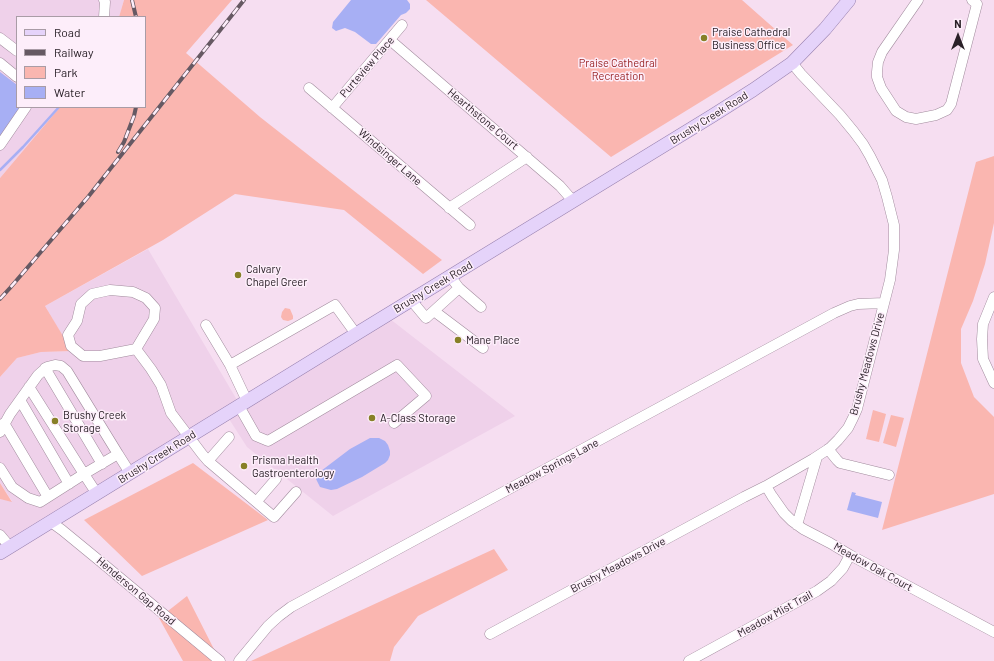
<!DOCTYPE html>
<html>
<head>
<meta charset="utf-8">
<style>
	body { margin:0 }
	#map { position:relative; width:994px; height:661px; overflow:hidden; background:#f6def1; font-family:Barlow,sans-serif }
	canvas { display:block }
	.legend { position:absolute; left:16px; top:16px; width:130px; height:92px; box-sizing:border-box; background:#fdeefa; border:1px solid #a99ca6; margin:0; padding:5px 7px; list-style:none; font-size:12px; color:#2a2128 }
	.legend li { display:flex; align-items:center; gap:8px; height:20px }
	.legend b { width:20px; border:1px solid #a99ca6 }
	.north { position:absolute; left:938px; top:16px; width:40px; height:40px; -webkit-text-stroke:3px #fdeefa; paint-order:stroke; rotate:0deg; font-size:11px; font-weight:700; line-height:16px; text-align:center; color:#2a2128 }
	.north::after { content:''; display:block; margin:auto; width:14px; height:18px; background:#2a2128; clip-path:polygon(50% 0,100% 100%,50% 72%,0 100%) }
</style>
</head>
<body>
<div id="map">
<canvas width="994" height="661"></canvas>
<ul class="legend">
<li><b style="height:5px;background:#e5d3fa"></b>Road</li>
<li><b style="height:5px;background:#665963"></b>Railway</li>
<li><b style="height:11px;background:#fab6b0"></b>Park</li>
<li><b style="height:11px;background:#a7aff4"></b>Water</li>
</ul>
<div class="north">N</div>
</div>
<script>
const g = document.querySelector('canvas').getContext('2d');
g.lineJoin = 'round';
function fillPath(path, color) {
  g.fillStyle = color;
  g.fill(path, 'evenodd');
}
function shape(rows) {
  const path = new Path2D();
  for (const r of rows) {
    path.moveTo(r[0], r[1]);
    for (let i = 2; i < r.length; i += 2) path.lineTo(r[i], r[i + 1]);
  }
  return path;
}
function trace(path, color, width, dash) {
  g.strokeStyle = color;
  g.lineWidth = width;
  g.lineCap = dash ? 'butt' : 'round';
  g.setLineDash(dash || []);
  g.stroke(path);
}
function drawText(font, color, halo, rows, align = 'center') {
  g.font = font + ' Barlow,sans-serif';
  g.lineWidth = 3;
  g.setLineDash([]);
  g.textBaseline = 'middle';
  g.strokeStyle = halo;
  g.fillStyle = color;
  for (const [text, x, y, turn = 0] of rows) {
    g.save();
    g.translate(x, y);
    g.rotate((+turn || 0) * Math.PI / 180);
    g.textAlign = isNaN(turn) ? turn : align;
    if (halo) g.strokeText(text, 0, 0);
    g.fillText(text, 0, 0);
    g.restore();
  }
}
fillPath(shape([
	[0,0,124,0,119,17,17,17,17,107,60,107,0,178],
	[148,249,237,400,0,547,0,499,12,501,0,483,0,377,17,358,41,352,71,351,45,306],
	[390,319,515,416,333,516,247,447,229,419]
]), '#efd1ea');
fillPath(shape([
	[124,0,232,0,186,53,260,117,442,260,423,274,344,210,235,194,163,240,45,306,72,351,41,352,17,358,0,377,0,178,60,107,145,107,145,17,119,17],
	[426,0,742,0,793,45,611,157],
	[994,156,994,223,985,264,973,301,961,329,961,363,974,397,994,417,994,494,882,530,976,162],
	[285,308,290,309,293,316,293,319,291,320,288,321,283,320,281,317,282,312],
	[873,410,886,414,879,442,866,439],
	[891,415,904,418,896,447,883,443],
	[193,463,268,520,142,576,84,520],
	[0,483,12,502,0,499],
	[494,549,508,570,418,616,394,647,390,661,251,661],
	[187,596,220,661,183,661,159,618]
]), '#fab6b0');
fillPath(shape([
	[351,0,407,0,410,4,410,9,406,13,401,15,376,44,371,44,355,32,345,28,336,31,332,28,333,22],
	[0,72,17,85,17,107,20,107,17,113,0,136],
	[370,438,379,438,385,441,388,445,390,451,390,455,388,460,385,463,362,477,337,489,331,490,320,487,316,479,317,476,321,471,350,449],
	[852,492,856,493,855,495,882,502,878,518,847,510]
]), '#a7aff4');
trace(shape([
	[0,170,23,147,59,107]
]), '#a7aff4', 2.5);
const minor = shape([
	[104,0,105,2,104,17],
	[918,0,882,52,878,62,877,72,877,77,881,88,896,111,906,117,916,119,936,115,947,110,951,104,977,4,972,0],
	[0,38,17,51],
	[390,40,560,186,573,201],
	[0,63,17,77],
	[309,88,470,225],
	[332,108,402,25],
	[0,145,26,107],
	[449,208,527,157],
	[459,288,481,307],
	[994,297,983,324,982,339,983,359,994,383],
	[411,300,426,318,459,288,450,276],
	[434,311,483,348],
	[206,325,230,365,247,401],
	[136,349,100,356,83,356,71,346,68,335,77,321,81,304,92,294,110,290,133,292,146,298,155,308,154,319,136,349,151,369,161,385,171,413,202,454,208,461,274,517,296,492],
	[230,365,335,305,356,334],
	[45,368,102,464],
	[20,400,69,484],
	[239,406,256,436,268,441,397,365,426,396,394,423],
	[4,423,48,497],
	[0,432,10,414,38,375,47,367,55,365,61,366,67,371,118,454],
	[828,449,837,460,840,463,889,475],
	[208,461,229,437],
	[0,468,12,487,28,498,40,502,84,474,29,387],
	[766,486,772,496,784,513,792,521,803,529,830,543,850,555,994,632],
	[97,494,84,474,118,454,130,473],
	[257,501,276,479],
	[51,522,62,530,101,562,220,661],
	[797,525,817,457],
	[0,535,10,547],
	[490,634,744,497,766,486,813,459,830,448,838,440,848,428,853,418,857,409,890,280,894,250,894,225,887,197,882,180,870,156,863,144,854,132,840,115,801,74,792,63],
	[239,661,268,626,279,616,291,607,834,313,850,306,858,304,884,303],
	[689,661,817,591,831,581,843,568,850,555]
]);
const major = shape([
	[0,553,356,334,712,116,753,90,792,63,825,29,849,0]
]);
trace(minor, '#a18b9d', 11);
trace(major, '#9881af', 14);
trace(minor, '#fff', 10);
trace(major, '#e5d3fa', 13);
const rail = shape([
	[132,0,136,17],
	[118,152,124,142,134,116,136,107],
	[0,299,10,288,88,197,244,0]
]);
trace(rail, '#665963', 4);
trace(rail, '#fdeefa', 2.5, [8]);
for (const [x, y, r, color] of [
	[704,38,4,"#878027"],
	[238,275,4,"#878027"],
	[458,340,4,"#878027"],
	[372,418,4,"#878027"],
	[55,421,4,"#878027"],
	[244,466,4,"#878027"]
]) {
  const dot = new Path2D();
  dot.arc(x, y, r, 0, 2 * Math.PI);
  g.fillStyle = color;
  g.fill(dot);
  trace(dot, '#fdeefa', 1.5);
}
drawText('11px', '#2a2128', '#fdeefa', [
	["Praise Cathedral",712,32],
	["Business Office",712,45],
	["Calvary",246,269],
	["Chapel Greer",246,282],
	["Mane Place",466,340],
	["Brushy Creek",63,415],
	["Storage",63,428],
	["A-Class Storage",380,418],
	["Prisma Health",252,460],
	["Gastroenterology",252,473]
], 'left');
drawText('11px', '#9a2426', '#fdeefa', [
	["Praise Cathedral",618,63],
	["Recreation",618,76]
]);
drawText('11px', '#2a2128', '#fdeefa', [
	["Purteview Place",367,67,-49],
	["Brushy Creek Road",709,118,-32],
	["Hearthstone Court",483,119,40],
	["Windsinger Lane",390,157,41],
	["Brushy Creek Road",433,287,-31],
	["Brushy Meadows Drive",867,364,-75],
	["Brushy Creek Road",157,457,-32],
	["Meadow Springs Lane",552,466,-28],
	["Brushy Meadows Drive",618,565,-28],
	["Meadow Oak Court",873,567,29],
	["Henderson Gap Road",136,591,40],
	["Meadow Mist Trail",775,614,-29]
]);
</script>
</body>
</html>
